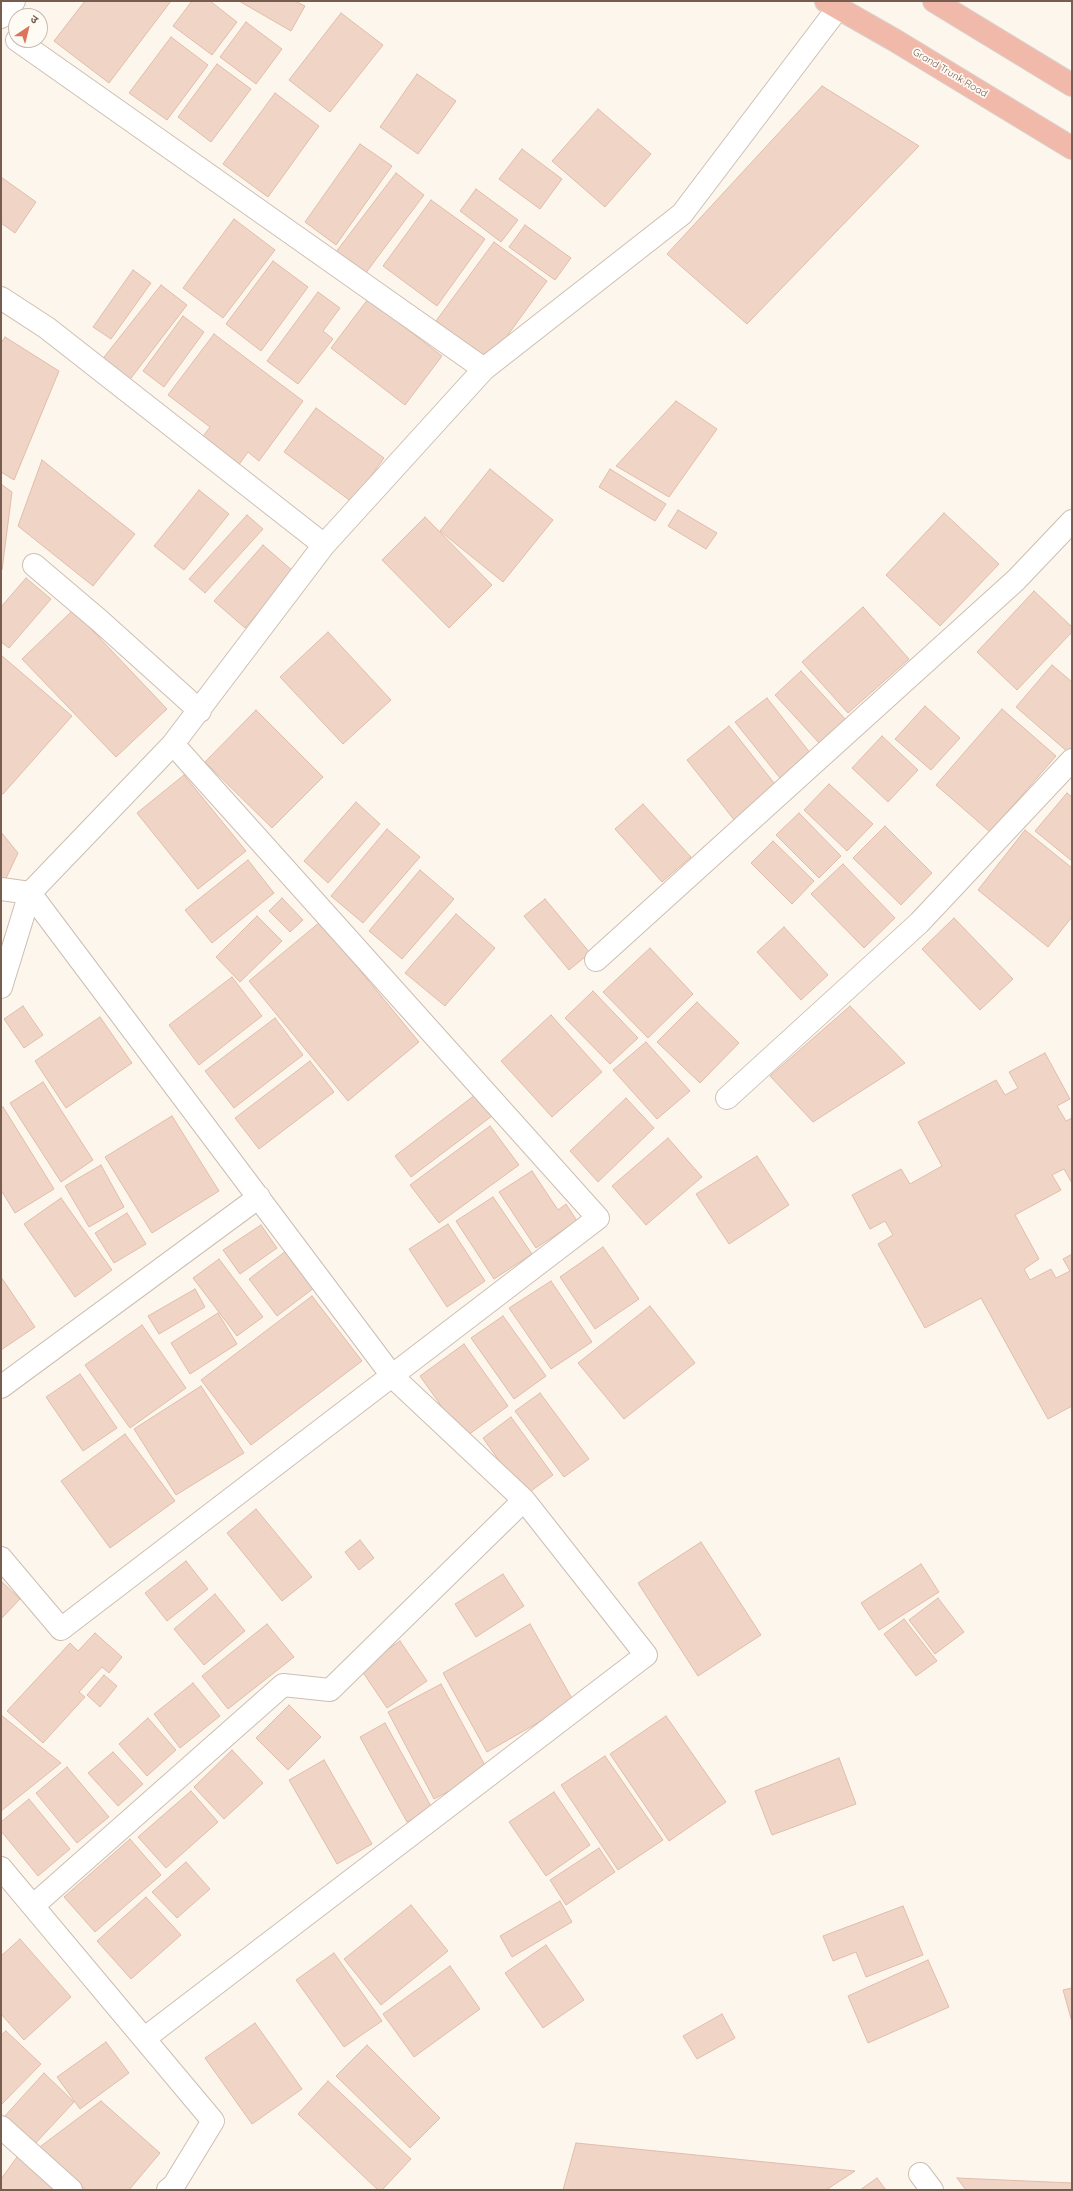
<!DOCTYPE html>
<html>
<head>
<meta charset="utf-8">
<style>
	body { margin:0 }
	#map { position:relative; width:1073px; height:2191px; overflow:hidden; background:#fcf6ed; font-family:Quicksand,"Noto Sans Devanagari",sans-serif }
	canvas { display:block }
	.frame { position:absolute; inset:0; border:2px solid #775d50; pointer-events:none }
	.north { position:absolute; left:8px; top:8px; width:40px; height:40px; box-sizing:border-box; background:#fefaf4; border:1px solid #c8bbb2; border-radius:50%; rotate:35deg; font-size:11px; font-weight:700; line-height:16px; text-align:center; color:#775d50 }
	.north::after { content:''; display:block; margin:auto; width:14px; height:18px; background:#dc745c; clip-path:polygon(50% 0,100% 100%,50% 72%,0 100%) }
</style>
</head>
<body>
<div id="map">
<canvas width="1073" height="2191"></canvas>
<div class="frame"></div>
<div class="north">उ</div>
</div>
<script>
const g = document.querySelector('canvas').getContext('2d');
g.lineJoin = 'round';
function fillPath(path, color) {
  g.fillStyle = color;
  g.fill(path, 'evenodd');
}
function shape(rows) {
  const path = new Path2D();
  for (const r of rows) {
    path.moveTo(r[0], r[1]);
    for (let i = 2; i < r.length; i += 2) path.lineTo(r[i], r[i + 1]);
  }
  return path;
}
function trace(path, color, width, dash) {
  g.strokeStyle = color;
  g.lineWidth = width;
  g.lineCap = dash ? 'butt' : 'round';
  g.setLineDash(dash || []);
  g.stroke(path);
}
function drawText(font, color, halo, rows, align = 'center') {
  g.font = font + ' Quicksand,sans-serif';
  g.lineWidth = 3.5;
  g.setLineDash([]);
  g.textBaseline = 'middle';
  g.strokeStyle = halo;
  g.fillStyle = color;
  for (const [text, x, y, turn = 0] of rows) {
    g.save();
    g.translate(x, y);
    g.rotate((+turn || 0) * Math.PI / 180);
    g.textAlign = isNaN(turn) ? turn : align;
    if (halo) g.strokeText(text, 0, 0);
    g.fillText(text, 0, 0);
    g.restore();
  }
}
const building = shape([
	[85,1,171,1,109,83,54,41,85,1],
	[192,1,210,1,237,22,212,55,173,26,192,1],
	[239,1,295,1,305,6,291,31,239,1],
	[341,13,383,45,330,112,289,80,341,13],
	[246,22,282,49,256,84,220,57,246,22],
	[171,37,208,65,167,120,129,93,171,37],
	[217,64,251,89,211,142,178,117,217,64],
	[417,74,456,101,418,154,380,127,417,74],
	[822,86,919,146,747,324,667,254,822,86],
	[275,93,319,126,268,197,223,164,275,93],
	[598,109,651,154,605,207,552,161,598,109],
	[360,144,392,166,336,245,305,222,360,144],
	[522,149,562,179,540,209,499,179,522,149],
	[396,173,424,195,365,274,336,252,396,173],
	[1,177,36,202,15,233,1,223,1,177],
	[476,189,518,220,501,242,460,211,476,189],
	[431,200,485,239,437,306,383,266,431,200],
	[234,219,275,250,223,318,183,288,234,219],
	[525,225,571,258,555,280,509,247,525,225],
	[494,242,547,281,489,361,436,321,494,242],
	[273,261,308,287,261,351,226,324,273,261],
	[133,270,151,283,111,339,93,327,133,270],
	[161,285,187,305,128,382,101,361,161,285],
	[318,292,340,308,323,331,333,339,298,384,267,361,318,292],
	[368,299,442,356,405,405,331,348,368,299],
	[183,316,204,332,164,387,143,371,183,316],
	[214,334,303,401,259,461,248,452,235,470,198,443,210,427,168,395,214,334],
	[5,337,59,371,14,480,1,472,1,343,5,337],
	[676,401,717,429,669,497,616,466,676,401],
	[316,408,384,458,352,502,284,452,316,408],
	[42,460,135,534,93,586,18,526,42,460],
	[490,469,553,520,503,582,440,531,490,469],
	[610,469,666,504,655,521,599,487,610,469],
	[1,484,12,492,2,570,1,569,1,484],
	[199,490,229,514,184,570,154,546,199,490],
	[678,510,717,533,706,549,668,526,678,510],
	[944,513,999,564,940,626,886,575,944,513],
	[247,515,263,529,205,593,189,579,247,515],
	[425,517,492,585,449,628,382,560,425,517],
	[263,545,294,572,245,628,214,601,263,545],
	[26,578,51,599,9,648,1,642,1,607,26,578],
	[1034,591,1072,627,1072,632,1017,690,977,652,1034,591],
	[863,607,909,659,848,713,802,662,863,607],
	[73,610,167,709,116,757,22,659,73,610],
	[328,632,391,700,343,744,280,677,328,632],
	[1,655,72,716,3,794,1,793,1,655],
	[1052,665,1072,682,1072,749,1069,753,1016,707,1052,665],
	[801,671,846,720,820,744,775,695,801,671],
	[767,698,811,754,780,778,735,722,767,698],
	[925,706,960,738,931,770,895,739,925,706],
	[1002,709,1056,756,990,832,936,785,1002,709],
	[256,710,323,777,272,828,205,762,256,710],
	[729,726,778,788,735,821,687,760,729,726],
	[882,736,918,770,888,802,852,768,882,736],
	[184,775,246,851,198,889,137,813,184,775],
	[829,784,873,824,847,851,804,810,829,784],
	[1067,793,1072,797,1072,861,1035,831,1067,793],
	[356,802,380,824,328,883,304,861,356,802],
	[643,804,691,857,662,882,615,829,643,804],
	[799,813,841,856,819,878,776,835,799,813],
	[885,826,932,873,901,905,853,858,885,826],
	[387,829,420,857,363,923,331,896,387,829],
	[1025,830,1072,868,1072,917,1048,947,978,890,1025,830],
	[1,832,18,853,1,889,1,832],
	[773,841,814,881,792,904,751,863,773,841],
	[248,860,274,893,212,943,185,910,248,860],
	[843,864,895,918,864,948,811,894,843,864],
	[420,870,454,899,402,959,369,931,420,870],
	[282,898,303,920,290,932,269,911,282,898],
	[545,899,590,953,569,970,524,916,545,899],
	[456,914,495,948,445,1006,405,973,456,914],
	[257,916,282,941,240,982,216,957,257,916],
	[954,918,1013,979,980,1010,922,949,954,918],
	[320,922,419,1042,348,1101,249,981,320,922],
	[784,927,828,975,801,1000,757,952,784,927],
	[650,948,693,994,648,1038,603,992,650,948],
	[232,977,262,1016,199,1065,169,1025,232,977],
	[593,991,638,1038,610,1064,565,1018,593,991],
	[697,1002,739,1043,700,1083,657,1042,697,1002],
	[23,1006,43,1035,24,1048,4,1019,23,1006],
	[850,1006,905,1063,813,1122,770,1076,850,1006],
	[551,1015,602,1072,552,1117,501,1061,551,1015],
	[100,1017,132,1063,66,1108,35,1061,100,1017],
	[275,1018,303,1055,234,1108,205,1071,275,1018],
	[646,1042,690,1091,657,1119,613,1070,646,1042],
	[1045,1053,1070,1099,1057,1106,1066,1121,1072,1118,1072,1183,1064,1169,1052,1175,1061,1190,1015,1215,1039,1259,1024,1269,1030,1280,1051,1269,1056,1278,1070,1271,1063,1259,1072,1254,1072,1406,1048,1419,981,1298,925,1328,878,1244,893,1235,885,1221,870,1229,852,1195,901,1169,910,1184,942,1166,918,1122,996,1080,1005,1095,1018,1088,1009,1072,1045,1053],
	[310,1061,334,1092,259,1149,235,1118,310,1061],
	[43,1082,93,1160,61,1182,10,1103,43,1082],
	[475,1095,492,1116,411,1177,395,1156,475,1095],
	[626,1098,654,1128,598,1182,570,1151,626,1098],
	[3,1107,54,1189,15,1213,1,1190,1,1108,3,1107],
	[172,1116,219,1191,152,1233,105,1157,172,1116],
	[490,1126,519,1165,439,1223,410,1185,490,1126],
	[668,1138,702,1177,646,1225,612,1186,668,1138],
	[757,1156,789,1205,729,1244,696,1194,757,1156],
	[101,1165,124,1207,89,1227,65,1186,101,1165],
	[532,1171,558,1210,566,1204,577,1221,536,1248,499,1192,532,1171],
	[493,1197,532,1254,494,1279,456,1221,493,1197],
	[61,1198,112,1270,75,1297,24,1224,61,1198],
	[127,1213,146,1244,114,1263,95,1233,127,1213],
	[448,1224,485,1281,447,1307,409,1249,448,1224],
	[261,1225,277,1248,240,1274,223,1250,261,1225],
	[603,1247,639,1299,595,1329,560,1277,603,1247],
	[286,1251,314,1288,277,1316,249,1279,286,1251],
	[219,1259,263,1317,237,1336,193,1278,219,1259],
	[1,1277,35,1327,1,1350,1,1277],
	[551,1281,592,1342,551,1369,509,1308,551,1281],
	[195,1289,205,1307,159,1334,148,1316,195,1289],
	[312,1296,362,1361,251,1445,201,1380,312,1296],
	[650,1306,695,1363,624,1419,578,1363,650,1306],
	[218,1313,237,1344,190,1374,171,1343,218,1313],
	[503,1316,546,1376,514,1399,471,1338,503,1316],
	[142,1325,186,1388,130,1428,85,1365,142,1325],
	[464,1344,508,1406,464,1438,420,1376,464,1344],
	[80,1374,117,1428,83,1451,46,1397,80,1374],
	[201,1386,244,1453,176,1495,134,1429,201,1386],
	[540,1393,589,1459,564,1477,515,1411,540,1393],
	[511,1417,553,1475,524,1496,483,1438,511,1417],
	[125,1434,175,1501,110,1548,61,1481,125,1434],
	[256,1509,312,1577,282,1601,227,1533,256,1509],
	[360,1540,374,1558,359,1570,345,1552,360,1540],
	[701,1542,761,1635,698,1676,638,1583,701,1542],
	[186,1561,208,1589,167,1621,145,1593,186,1561],
	[921,1564,939,1592,879,1630,861,1603,921,1564],
	[503,1574,524,1606,476,1637,455,1604,503,1574],
	[1,1581,20,1599,1,1619,1,1581],
	[215,1594,245,1631,204,1665,174,1629,215,1594],
	[938,1598,964,1632,935,1654,909,1620,938,1598],
	[904,1619,937,1661,916,1676,884,1634,904,1619],
	[267,1624,294,1657,228,1709,202,1676,267,1624],
	[530,1624,574,1702,487,1752,443,1673,530,1624],
	[95,1633,122,1657,109,1673,102,1667,79,1692,85,1697,43,1743,7,1711,70,1643,78,1651,95,1633],
	[400,1641,427,1681,387,1708,360,1668,400,1641],
	[104,1675,117,1686,100,1707,87,1695,104,1675],
	[193,1683,220,1716,180,1748,154,1714,193,1683],
	[441,1684,488,1771,434,1799,388,1712,441,1684],
	[289,1705,321,1737,288,1770,256,1738,289,1705],
	[1,1715,61,1763,1,1811,1,1715],
	[666,1716,726,1802,669,1841,610,1754,666,1716],
	[148,1718,176,1750,147,1776,119,1744,148,1718],
	[385,1723,432,1808,407,1822,360,1737,385,1723],
	[232,1750,263,1783,224,1819,194,1787,232,1750],
	[113,1752,143,1784,118,1806,88,1773,113,1752],
	[605,1756,663,1840,618,1870,561,1785,605,1756],
	[839,1758,856,1804,772,1835,755,1791,839,1758],
	[324,1760,372,1844,337,1864,289,1780,324,1760],
	[67,1767,109,1817,77,1843,36,1793,67,1767],
	[191,1791,218,1822,166,1868,138,1837,191,1791],
	[554,1792,590,1845,546,1876,509,1822,554,1792],
	[29,1799,70,1849,38,1876,1,1831,1,1822,29,1799],
	[130,1839,161,1875,95,1932,64,1897,130,1839],
	[599,1848,615,1872,566,1905,550,1880,599,1848],
	[186,1862,210,1889,177,1918,152,1892,186,1862],
	[146,1897,181,1935,131,1979,97,1941,146,1897],
	[560,1901,572,1922,512,1957,500,1936,560,1901],
	[411,1905,448,1951,381,2005,344,1959,411,1905],
	[903,1906,923,1955,866,1977,856,1952,833,1961,823,1936,903,1906],
	[20,1939,71,1997,24,2040,1,2014,1,1956,20,1939],
	[546,1945,584,2000,543,2028,505,1973,546,1945],
	[334,1953,382,2021,344,2047,296,1980,334,1953],
	[928,1960,949,2007,868,2043,848,1996,928,1960],
	[450,1966,480,2009,414,2057,383,2014,450,1966],
	[1072,1988,1072,2022,1063,1990,1072,1988],
	[722,2014,735,2038,697,2059,683,2036,722,2014],
	[255,2023,302,2089,252,2124,205,2058,255,2023],
	[6,2031,41,2064,1,2105,1,2035,6,2031],
	[106,2042,129,2073,80,2109,57,2077,106,2042],
	[367,2045,440,2118,410,2148,336,2076,367,2045],
	[44,2073,74,2102,33,2146,3,2118,44,2073],
	[328,2081,411,2159,382,2190,378,2190,298,2114,328,2081],
	[101,2101,160,2153,129,2190,86,2190,37,2149,101,2101],
	[576,2143,855,2171,826,2190,563,2190,576,2143],
	[17,2157,61,2190,4,2190,1,2188,1,2179,17,2157],
	[877,2178,886,2190,860,2190,877,2178],
	[957,2178,1072,2183,1072,2190,966,2190,957,2178]
]);
fillPath(building, '#f0d5c6');
trace(building, '#e1bca8', 1);
const street = shape([
	[1,17,14,1],
	[17,40,484,369],
	[1,298,47,328,324,545],
	[34,565,100,621,200,711],
	[1,889,30,893,393,1377,524,1500,646,1655,145,2038],
	[596,960,1016,580,1072,521],
	[1,987,30,893,173,744,324,545,484,369,682,214,838,8],
	[727,1098,919,923,1072,760],
	[1,1387,259,1197],
	[1,1558,61,1629,598,1218,173,744],
	[1,1868,213,2121,174,2185,168,2190],
	[34,1905,283,1685,330,1690,524,1500],
	[1,2127,71,2190],
	[920,2174,932,2190]
]);
const highway = shape([
	[826,1,896,41,1072,148],
	[934,1,1072,85]
]);
trace(street, '#cebeb2', 24);
trace(highway, '#d9d2ce', 24);
trace(street, '#fff', 22);
trace(highway, '#f1b9a9', 22);
drawText('10px', '#775d50', '#fefaf4', [
	["Grand Trunk Road",950,73,31]
]);
</script>
</body>
</html>
